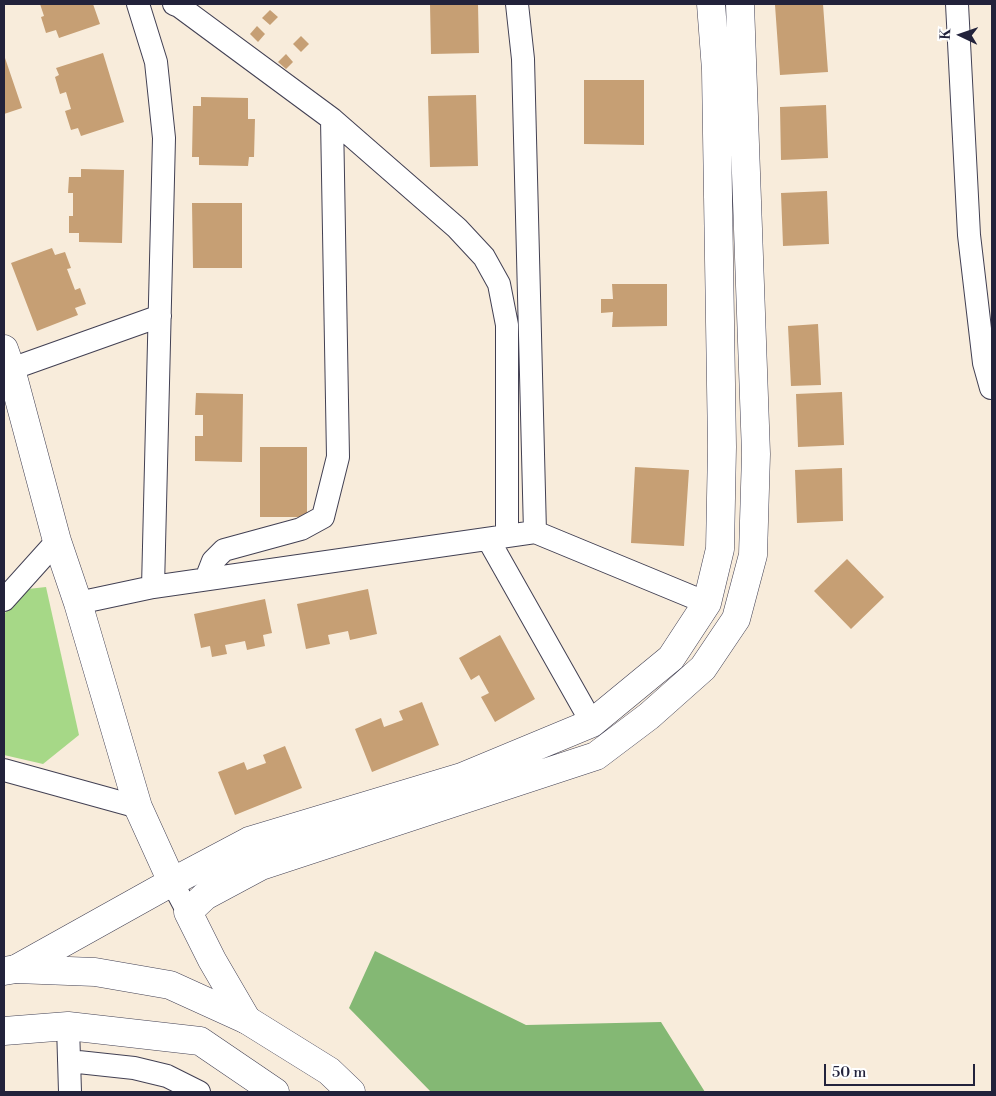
<!DOCTYPE html>
<html>
<head>
<meta charset="utf-8">
<style>
	body { margin:0 }
	#map { position:relative; width:996px; height:1096px; overflow:hidden; background:#f8ecdb; font-family:"Libre Bodoni",serif }
	canvas { display:block }
	.frame { position:absolute; inset:0; border:5px solid #22223b; pointer-events:none }
	.north { position:absolute; left:936px; top:10px; width:50px; height:50px; -webkit-text-stroke:4px #fff; paint-order:stroke; rotate:273deg; font-size:14px; font-weight:700; line-height:20px; text-align:center; color:#22223b }
	.north::after { content:''; display:block; margin:auto; width:18px; height:22px; background:#22223b; clip-path:polygon(50% 0,100% 100%,50% 72%,0 100%) }
	.scale { position:absolute; left:824px; top:1064px; width:151px; height:22px; box-sizing:border-box; border:2px solid #22223b; border-top:0; padding-left:6px; font-size:15px; line-height:18px; white-space:nowrap; color:#22223b; -webkit-text-stroke:4px #fff; paint-order:stroke }
</style>
</head>
<body>
<div id="map">
<canvas width="996" height="1096"></canvas>
<div class="frame"></div>
<div class="north">K</div>
<div class="scale">50 m</div>
</div>
<script>
const g = document.querySelector('canvas').getContext('2d');
g.lineJoin = 'round';
function fillPath(path, color) {
  g.fillStyle = color;
  g.fill(path, 'evenodd');
}
function shape(rows) {
  const path = new Path2D();
  for (const r of rows) {
    path.moveTo(r[0], r[1]);
    for (let i = 2; i < r.length; i += 2) path.lineTo(r[i], r[i + 1]);
  }
  return path;
}
function trace(path, color, width, dash) {
  g.strokeStyle = color;
  g.lineWidth = width;
  g.lineCap = dash ? 'butt' : 'round';
  g.setLineDash(dash || []);
  g.stroke(path);
}
fillPath(shape([
	[46,587,79,735,43,764,4,755,4,615,19,590]
]), '#a6d887');
fillPath(shape([
	[375,951,526,1025,661,1022,705,1092,431,1092,349,1008]
]), '#84b874');
fillPath(shape([
	[40,4,93,4,100,24,59,38,56,30,46,33,41,17,44,16],
	[430,4,478,4,479,53,431,54],
	[791,4,823,4,828,72,780,75,775,5],
	[270,10,278,17,270,25,262,18],
	[257,26,265,34,258,42,250,34],
	[301,36,309,44,301,52,293,44],
	[103,53,124,122,81,136,78,128,71,130,65,111,71,109,66,92,60,94,55,77,59,75,56,68],
	[286,54,293,62,286,69,278,62],
	[4,55,22,108,4,114],
	[584,80,644,80,644,145,584,144],
	[476,95,478,166,430,167,428,96],
	[201,97,248,98,248,119,255,119,254,157,249,157,248,166,199,165,199,157,192,157,193,106,201,106],
	[826,105,828,158,781,160,780,107],
	[81,169,124,170,122,243,79,242,79,233,69,233,69,216,73,216,73,193,68,193,69,177,81,177],
	[827,191,829,244,783,246,781,193],
	[192,203,242,203,242,268,193,268],
	[52,248,55,255,65,252,71,268,67,269,75,290,80,288,86,304,75,308,78,315,37,331,11,263],
	[612,284,667,284,667,326,612,327,613,312,601,313,601,299,613,299],
	[818,324,821,385,791,386,788,326],
	[842,392,844,445,798,447,796,394],
	[196,393,243,394,242,462,195,461,195,436,203,436,203,415,195,415],
	[260,447,307,447,307,517,260,517],
	[635,467,689,470,684,546,631,543],
	[842,468,843,521,797,523,795,470],
	[847,559,884,597,851,629,814,591],
	[368,589,377,634,350,640,348,631,328,635,330,644,306,649,297,604],
	[265,599,272,633,263,635,265,646,247,650,245,641,225,645,227,654,212,657,210,646,201,648,194,614],
	[500,635,535,699,495,722,481,697,489,693,479,675,471,680,459,658],
	[422,702,439,745,372,772,355,729,381,718,384,727,403,720,399,711],
	[285,746,302,788,235,815,218,772,244,762,247,770,266,763,263,755]
]), '#c69f74');
const minor = shape([
	[174,4,179,6,332,119,457,228,484,257,499,284,507,325,507,536],
	[517,4,523,59,535,532],
	[957,4,969,235,984,363,991,388],
	[11,369,160,316],
	[488,539,592,723],
	[206,579,213,561,224,550,301,529,323,517,338,457,332,119],
	[153,587,535,532,707,603],
	[4,600,57,541],
	[78,603,153,587,164,138,156,62,138,4],
	[4,770,138,807],
	[172,882,188,912],
	[68,1026,70,1092],
	[69,1061,134,1068,167,1076,199,1092]
]);
const tertiary = shape([
	[4,349,11,369,57,541,78,603,138,807,172,882],
	[16,969,172,882,249,841,462,777,592,723,671,658,707,603,720,549,722,447,716,70,711,4],
	[247,1020,212,960,188,912,205,896,261,866,596,756,649,716,703,668,736,619,753,555,756,454,740,4]
]);
const secondary = shape([
	[4,971,16,969,95,972,170,985,247,1020,329,1071,351,1092],
	[4,1031,68,1026,200,1041,275,1092]
]);
trace(minor, '#424053', 24);
trace(tertiary, '#424053', 29);
trace(secondary, '#424053', 29);
trace(minor, '#fff', 22);
trace(tertiary, '#fff', 28);
trace(secondary, '#fff', 28);
</script>
</body>
</html>
